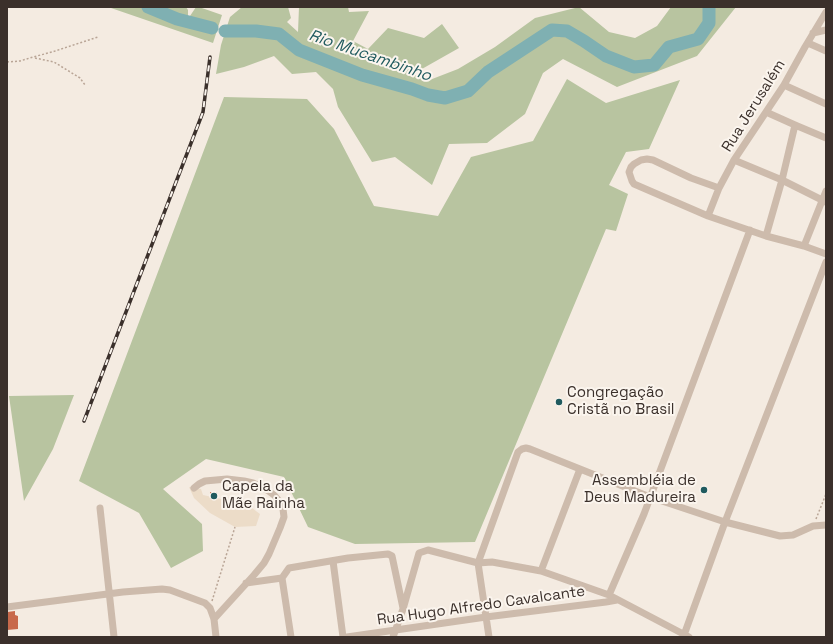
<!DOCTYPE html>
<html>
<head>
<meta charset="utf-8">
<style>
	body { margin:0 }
	#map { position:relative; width:833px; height:644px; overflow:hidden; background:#f4ebe1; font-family:"Space Grotesk",sans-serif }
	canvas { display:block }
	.frame { position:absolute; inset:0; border:8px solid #3b302b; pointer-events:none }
</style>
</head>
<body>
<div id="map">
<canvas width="833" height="644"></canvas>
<div class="frame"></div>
</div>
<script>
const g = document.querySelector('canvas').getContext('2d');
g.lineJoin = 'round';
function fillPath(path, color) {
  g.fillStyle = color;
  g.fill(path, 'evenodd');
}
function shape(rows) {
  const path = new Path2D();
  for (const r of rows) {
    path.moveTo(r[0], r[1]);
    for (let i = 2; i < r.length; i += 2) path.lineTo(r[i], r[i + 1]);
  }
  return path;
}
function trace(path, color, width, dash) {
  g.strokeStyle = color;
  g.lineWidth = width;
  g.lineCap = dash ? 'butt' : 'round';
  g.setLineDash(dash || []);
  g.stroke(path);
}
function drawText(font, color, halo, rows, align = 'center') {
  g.font = font + ' "Space Grotesk",sans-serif';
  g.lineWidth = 4;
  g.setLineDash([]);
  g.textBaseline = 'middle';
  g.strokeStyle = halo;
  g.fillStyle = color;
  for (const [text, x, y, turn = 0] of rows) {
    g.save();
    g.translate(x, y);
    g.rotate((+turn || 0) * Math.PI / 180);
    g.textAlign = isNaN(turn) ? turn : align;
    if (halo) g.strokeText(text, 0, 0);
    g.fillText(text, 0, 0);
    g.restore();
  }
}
fillPath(shape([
	[111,7,186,7,188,10,188,19,196,7,199,7,222,15,213,43,111,8],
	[242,7,288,7,291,18,287,22,298,32,299,7,348,7,349,12,369,11,353,41,368,49,388,28,424,38,442,24,459,48,413,74,427,81,458,69,495,47,535,18,579,7,609,32,635,38,657,26,671,7,736,7,697,56,617,87,563,59,543,73,525,114,487,143,449,144,432,185,395,157,372,162,338,107,333,89,316,72,292,74,274,56,244,67,216,74,221,45,230,17],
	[567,79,606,103,680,80,649,149,626,152,609,185,628,194,616,231,606,229,475,542,355,544,308,527,284,477,206,459,163,489,202,524,203,551,171,568,139,513,79,481,224,97,307,99,334,129,374,206,438,216,471,157,533,141],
	[74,395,53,449,24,501,9,396]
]), '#b8c4a0');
fillPath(shape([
	[189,487,201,489,203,495,248,505,260,514,256,526,235,527,210,513,194,498]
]), '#ecdcc8');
trace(shape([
	[148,7,177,19,212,28],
	[225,31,256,31,279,34,299,50,362,75,412,89,428,95,445,98,468,91,488,72,552,30,567,31,584,41,606,56,634,67,654,65,669,47,698,39,709,23,709,7]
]), '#7fb0b2', 13);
fillPath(shape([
	[210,492,217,492,217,499,210,499],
	[15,611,15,615,18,616,18,629,7,630,7,612]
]), '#c8694b');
trace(shape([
	[35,58,54,62,80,78,85,85],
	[7,62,20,61,33,57,52,52,98,37],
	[816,519,826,494],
	[212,601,235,527]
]), '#b9a596', 1.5, [2, 2]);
trace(shape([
	[813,33,826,30],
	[808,43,826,51],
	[784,85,826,104],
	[766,112,795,125,826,138],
	[734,160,782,180,826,202],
	[719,188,691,178,653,160,647,159,641,160,634,164,631,167,629,172,632,181,634,184,708,216,766,236,804,246,826,254],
	[708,216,719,188,734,160,784,85,805,47,826,12],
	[766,236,782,180,795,125],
	[804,246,826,191],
	[194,488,199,484,205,481,227,479,244,481,253,483,267,490,274,495,280,502,283,509,284,517,280,528,269,554,264,563,254,575,214,619],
	[100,508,114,637],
	[333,561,343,637],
	[541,571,580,469],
	[282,578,291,637],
	[246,583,282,578,289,568,348,558,388,554,392,556,403,608],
	[609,595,644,514,750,230],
	[7,607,123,592,162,589,170,590,205,603,210,608,214,619,216,637],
	[684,635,725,522,826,262],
	[347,637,486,617,606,602,617,600],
	[393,637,403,609,419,553,428,550,478,563,492,562,541,571,609,595,689,637],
	[489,637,478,563,518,452,522,449,526,448,530,449,650,497,725,522,780,536,793,535,813,526,826,525]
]), '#cdbbac', 7);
const rail = shape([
	[84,421,203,112,210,57]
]);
trace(rail, '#3b302b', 3.5);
trace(rail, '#fbf5ee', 2, [6]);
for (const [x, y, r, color] of [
	[559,402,4,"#1f5a5e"],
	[704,490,4,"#1f5a5e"],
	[214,496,4,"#1f5a5e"]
]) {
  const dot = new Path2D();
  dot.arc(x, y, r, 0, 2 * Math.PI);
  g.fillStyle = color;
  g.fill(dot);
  trace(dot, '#fbf5ee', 1.5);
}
drawText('15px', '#3b302b', '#fbf5ee', [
	["Rua Jerusalém",754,106,-58],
	["Rua Hugo Alfredo Cavalcante",481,606,-8]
]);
drawText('15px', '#3b302b', '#fbf5ee', [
	["Congregação",567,393],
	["Cristã no Brasil",567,410],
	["Assembléia de",696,481,"right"],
	["Deus Madureira",696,498,"right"],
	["Capela da",222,487],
	["Mãe Rainha",222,504]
], 'left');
drawText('italic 16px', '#1f5a5e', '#fbf5ee', [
	["Rio Mucambinho",370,56,19]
]);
</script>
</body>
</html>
